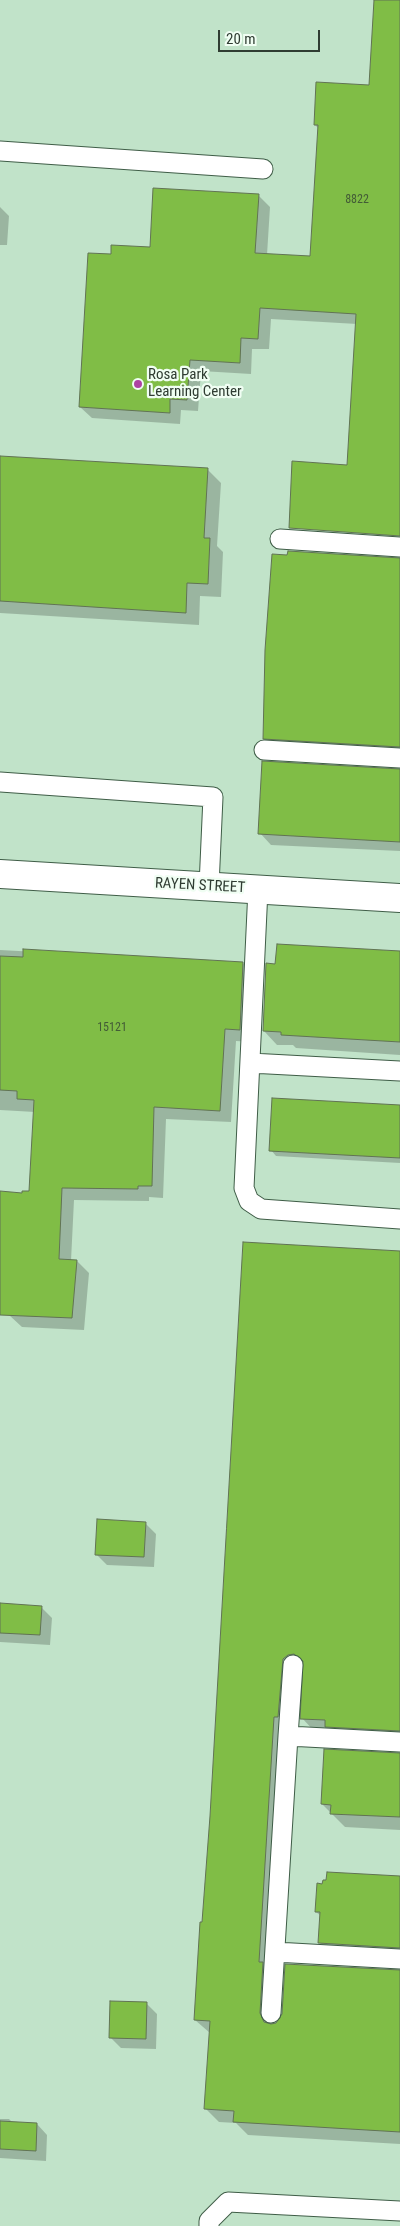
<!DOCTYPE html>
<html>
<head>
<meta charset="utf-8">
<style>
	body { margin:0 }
	#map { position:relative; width:400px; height:2226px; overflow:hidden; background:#c1e3c9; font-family:"Roboto Condensed",sans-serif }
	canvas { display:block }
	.scale { position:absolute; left:218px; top:30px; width:102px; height:22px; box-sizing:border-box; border:2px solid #2f3c32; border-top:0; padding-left:6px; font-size:15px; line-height:18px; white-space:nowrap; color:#2f3c32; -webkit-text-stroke:4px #f0fef3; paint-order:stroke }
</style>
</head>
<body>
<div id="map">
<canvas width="400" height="2226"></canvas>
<div class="scale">20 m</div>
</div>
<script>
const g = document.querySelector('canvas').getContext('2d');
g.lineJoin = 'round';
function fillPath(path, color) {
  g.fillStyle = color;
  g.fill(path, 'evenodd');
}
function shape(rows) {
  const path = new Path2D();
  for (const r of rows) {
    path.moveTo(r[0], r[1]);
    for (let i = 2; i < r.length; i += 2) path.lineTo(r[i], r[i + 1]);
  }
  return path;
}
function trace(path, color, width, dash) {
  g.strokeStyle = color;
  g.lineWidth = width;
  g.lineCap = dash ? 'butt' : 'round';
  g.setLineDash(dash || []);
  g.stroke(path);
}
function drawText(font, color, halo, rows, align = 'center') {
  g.font = font + ' "Roboto Condensed",sans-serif';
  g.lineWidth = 4.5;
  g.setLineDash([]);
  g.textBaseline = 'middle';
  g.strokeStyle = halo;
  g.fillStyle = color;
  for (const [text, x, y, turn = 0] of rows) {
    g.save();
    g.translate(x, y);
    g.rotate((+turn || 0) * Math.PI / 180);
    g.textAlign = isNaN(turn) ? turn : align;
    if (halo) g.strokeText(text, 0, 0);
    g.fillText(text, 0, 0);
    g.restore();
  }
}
fillPath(shape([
	[375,0,400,0,400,521,348,466,357,324,271,319,269,349,252,349,251,374,201,371,198,411,181,410,180,424,92,418,80,407,112,255,151,248,258,195,270,207,267,255,311,257,319,129,315,125,370,87],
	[0,207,9,216,7,245,0,245],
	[0,457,207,469,221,483,217,546,223,552,221,597,200,596,199,625,0,613],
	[400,564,400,757,275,750,264,739],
	[400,770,400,851,271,845,260,833],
	[0,950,243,963,255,975,252,1042,236,1041,231,1122,166,1119,163,1198,149,1197,149,1201,74,1200,71,1261,77,1261,89,1273,84,1330,22,1327,9,1315,0,1247,0,1192,23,1194,30,1192,35,1112,0,1110],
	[400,953,400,1055,296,1048,293,1045,277,1045,264,1031,276,965],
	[400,1107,400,1163,276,1156,271,1150],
	[400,1253,400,1743,315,1732,302,1718,305,1668,302,1668,295,1678,273,2024,400,1971,400,2144,248,2135,236,2123,219,2122,205,2108,210,2033,195,2020,204,1923],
	[145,1523,156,1534,154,1567,107,1565,97,1555],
	[0,1605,42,1608,52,1618,50,1645,0,1642],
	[400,1754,400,1830,345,1827,322,1804],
	[400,1878,400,1960,333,1956,320,1943,321,1916,316,1912],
	[146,2003,157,2014,156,2049,121,2048,111,2038],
	[0,2119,9,2119,13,2123,37,2124,47,2135,46,2161,0,2158]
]), '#0003');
const building = shape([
	[374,0,400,0,400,536,289,528,292,461,347,465,356,314,260,308,258,339,241,338,240,363,190,360,187,400,170,399,170,413,79,407,88,253,111,254,111,245,150,247,153,188,259,194,255,253,310,256,318,125,314,125,316,82,369,85,374,0],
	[0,456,208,468,204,538,210,538,208,584,187,583,186,613,0,601,0,456],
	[288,551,400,558,400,747,263,739,265,650,272,554,287,555,288,551],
	[262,761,400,769,400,842,258,834,262,761],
	[277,944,400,951,400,1042,281,1035,281,1032,263,1031,266,963,275,964,277,944],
	[23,949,243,962,240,1030,225,1029,220,1111,154,1107,152,1186,138,1186,138,1189,62,1188,59,1259,77,1260,72,1318,0,1315,0,1191,22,1193,22,1191,29,1191,34,1100,17,1099,17,1091,0,1090,0,956,23,957,23,949],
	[272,1098,400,1105,400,1158,269,1151,272,1098],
	[243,1242,400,1251,400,1731,325,1727,325,1720,300,1719,303,1661,294,1654,288,1655,283,1659,278,1717,274,1717,259,1962,263,1962,260,2013,264,2022,271,2024,276,2023,282,2014,285,1964,400,1970,400,2132,233,2122,234,2111,204,2109,210,2021,194,2020,200,1922,202,1922,210,1816,243,1242],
	[97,1519,146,1522,144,1557,95,1555,97,1519],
	[0,1603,42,1606,40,1635,0,1633,0,1603],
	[324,1749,400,1753,400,1817,330,1814,331,1805,321,1804,324,1749],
	[327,1872,400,1876,400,1948,318,1943,320,1912,315,1912,317,1883,322,1884,323,1880,326,1880,327,1872],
	[110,2001,147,2002,146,2039,109,2038,110,2001],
	[0,2121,37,2123,36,2151,0,2149,0,2121]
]);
fillPath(building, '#80bd46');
trace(building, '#617354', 1);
const service = shape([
	[0,151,263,169],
	[280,539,400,547],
	[264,750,400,758],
	[0,782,213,797,209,886],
	[258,889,244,1188,249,1201,261,1209,400,1219],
	[250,1063,400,1071],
	[288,1736,293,1665],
	[275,1952,400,1959],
	[271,2013,288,1736,400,1742],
	[209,2226,209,2221,228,2202,400,2211]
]);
const tertiary = shape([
	[0,874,400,898]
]);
trace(service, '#3f5d47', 21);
trace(tertiary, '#3f5d47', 30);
trace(service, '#fff', 19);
trace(tertiary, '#fff', 28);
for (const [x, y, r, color] of [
	[138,384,5,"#ae43a3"]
]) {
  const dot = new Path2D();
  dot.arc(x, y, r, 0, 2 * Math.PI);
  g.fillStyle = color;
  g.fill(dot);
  trace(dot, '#f0fef3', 2);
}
drawText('12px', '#435c37', null, [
	["8822",357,200],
	["15121",112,1028]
]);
drawText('15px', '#2f3c32', '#f0fef3', [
	["Rosa Park",148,375],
	["Learning Center",148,392]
], 'left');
drawText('15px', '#2f3c32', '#f0fef3', [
	["RAYEN STREET",200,886,3]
]);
</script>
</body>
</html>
